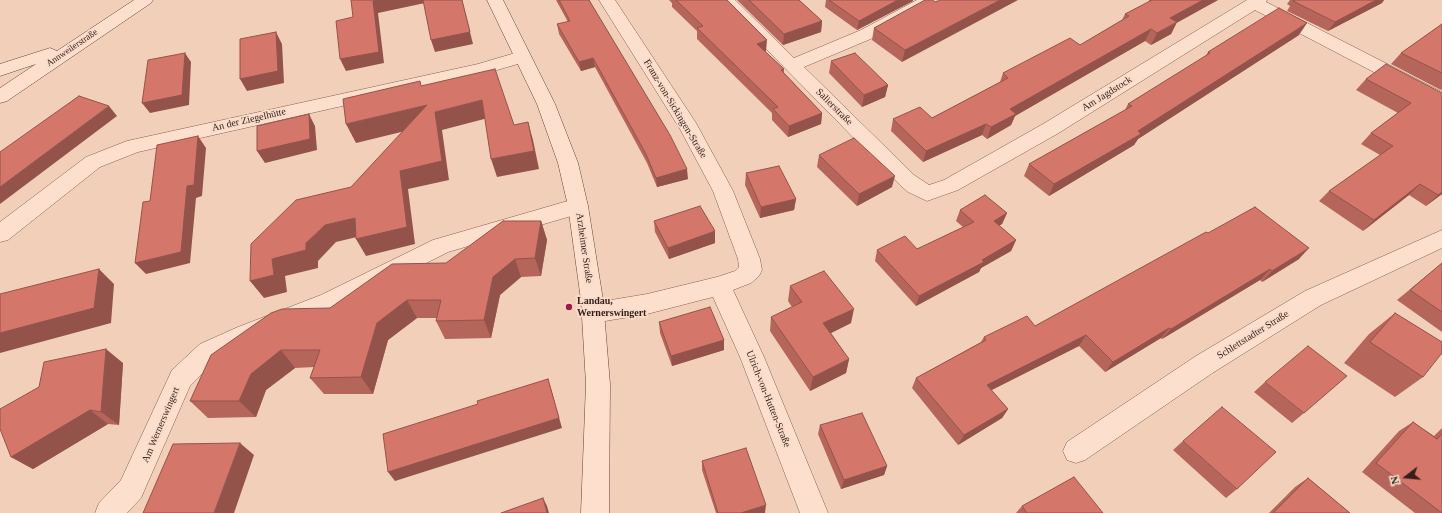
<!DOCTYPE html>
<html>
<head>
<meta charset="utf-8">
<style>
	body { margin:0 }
	#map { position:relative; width:1442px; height:513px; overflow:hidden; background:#f2cfb9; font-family:"Times New Roman",serif }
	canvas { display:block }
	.north { position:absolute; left:1386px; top:457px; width:40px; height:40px; -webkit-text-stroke:3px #f8dcc9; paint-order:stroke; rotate:254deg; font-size:11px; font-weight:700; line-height:16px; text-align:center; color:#361e19 }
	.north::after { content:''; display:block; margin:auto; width:14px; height:18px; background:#361e19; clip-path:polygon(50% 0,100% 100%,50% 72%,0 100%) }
</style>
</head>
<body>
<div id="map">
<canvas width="1442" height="513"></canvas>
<div class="north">N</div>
</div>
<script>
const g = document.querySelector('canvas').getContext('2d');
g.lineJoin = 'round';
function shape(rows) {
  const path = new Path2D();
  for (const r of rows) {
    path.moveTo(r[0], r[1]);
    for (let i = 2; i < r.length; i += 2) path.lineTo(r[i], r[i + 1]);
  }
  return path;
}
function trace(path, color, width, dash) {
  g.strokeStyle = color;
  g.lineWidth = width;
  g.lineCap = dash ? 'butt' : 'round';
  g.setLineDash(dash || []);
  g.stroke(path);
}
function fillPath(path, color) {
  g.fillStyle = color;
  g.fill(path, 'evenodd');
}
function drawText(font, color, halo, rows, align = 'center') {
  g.font = font + ' "Times New Roman",serif';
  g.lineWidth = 3.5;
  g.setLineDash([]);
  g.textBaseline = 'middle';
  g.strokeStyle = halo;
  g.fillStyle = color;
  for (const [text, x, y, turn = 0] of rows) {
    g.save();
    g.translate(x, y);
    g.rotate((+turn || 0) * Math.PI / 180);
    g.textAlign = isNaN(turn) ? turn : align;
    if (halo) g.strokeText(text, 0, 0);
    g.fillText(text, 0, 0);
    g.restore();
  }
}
const street = shape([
	[599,0,615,0,696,123,733,191,760,259,762,270,759,276,751,283,733,290,764,357,828,513,800,513,740,357,713,297,647,314,593,323,585,320,581,313,585,306,593,303,647,294,717,277,735,271,739,267,738,259,713,191,680,129,599,0],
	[718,0,735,0,794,58,861,30,917,0,937,0,935,3,873,38,804,67,914,175,929,185,944,180,1043,124,1247,0,1267,0,1266,2,1442,92,1442,106,1435,104,1255,10,1057,134,958,190,927,201,908,192,900,185,718,0],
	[522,51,528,53,531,57,528,61,480,75,138,152,100,167,8,240,0,242,0,222,86,157,127,141,478,64,522,51],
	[578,198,585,200,588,206,585,212,448,252,337,309,254,341,218,358,190,386,141,498,127,513,95,513,99,503,121,480,172,370,200,344,238,327,321,295,433,240,578,198],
	[1442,230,1442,248,1321,305,1214,372,1085,460,1076,463,1067,460,1063,451,1067,442,1196,356,1305,291,1442,230]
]);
const secondary = shape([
	[134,0,153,0,151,3,7,101,0,103,0,88,36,64,0,76,0,64,50,48,57,51,134,0],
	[487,0,503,0,555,104,578,163,588,206,603,300,610,384,609,513,581,513,586,384,581,300,568,206,558,163,537,104,487,0]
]);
trace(street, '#895e52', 1);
trace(secondary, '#6a4036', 1);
fillPath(street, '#fcdfcc');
fillPath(secondary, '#fcdfcc');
fillPath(shape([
	[556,0,589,0,688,179,657,187,647,163,595,67,581,71,559,34,557,24,568,22],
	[669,0,727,0,766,51,765,52,784,69,784,73,822,113,821,124,788,137,772,120,772,113,697,39,697,31,672,7,672,3],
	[737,0,799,0,822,21,821,32,783,45],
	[826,0,913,0,913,1,857,30,825,7],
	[1149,0,1218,0,1177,22,1171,34,1151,45,1145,41,1015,116,1011,125,987,139,982,135,923,162,891,131,893,119,932,118,1000,82,1003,73,1080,45,1122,20,1125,14,1149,2],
	[1290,0,1384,0,1382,3,1328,31,1287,11,1290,6,1287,4],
	[936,2,902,62,872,40,874,28],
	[1442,24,1442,89,1441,90,1391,64,1401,53],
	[1299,35,1138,139,1134,145,1049,196,1024,176,1029,164,1125,110,1128,104,1205,57,1208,52],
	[831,61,888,85,885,97,862,107,829,73],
	[1366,79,1442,93,1442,194,1426,206,1409,195,1363,231,1319,201,1329,191,1380,155,1361,144,1371,133,1398,113,1356,90],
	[819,155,892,187,857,206,817,167],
	[746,173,796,199,794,210,760,218,745,185],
	[960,210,1007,213,1002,224,999,226,1016,240,1011,251,981,268,979,272,916,306,875,261,877,250,917,249,963,227,956,221],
	[541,221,547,240,541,276,521,277,500,295,491,338,445,339,436,321,437,318,417,318,388,340,373,394,324,394,310,378,314,367,295,368,266,390,256,417,208,418,190,401,330,308,446,263],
	[654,221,715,243,669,259,655,232],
	[1208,233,1299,259,1262,282,1260,280,1162,339,1161,338,1105,372,1079,346,991,390,1008,409,1002,418,958,445,912,388,916,378,981,342,984,337,1035,326],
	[1442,263,1442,332,1397,300],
	[790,286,851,323,831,333,849,359,846,373,810,391,770,331,771,317,792,307,788,301],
	[1395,313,1423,377,1395,397,1344,363,1369,334],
	[659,322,724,340,724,350,672,366,660,333],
	[123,363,119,425,108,424,33,469,11,457,39,387],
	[1265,382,1304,413,1292,423,1254,392],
	[1413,422,1434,436,1442,428,1442,513,1415,513,1362,472,1399,431],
	[820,425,887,466,884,475,841,489,818,434],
	[1183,441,1237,489,1226,498,1173,450],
	[702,461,765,513,716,513,702,470],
	[1308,478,1350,513,1269,513,1295,487],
	[1022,506,1103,513,1016,513]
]), '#b6655b');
fillPath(shape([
	[378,0,424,0,425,3,378,13,384,63,346,71,340,59,373,1],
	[462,0,473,44,435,52,431,40],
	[898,0,913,0,913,1,857,30,859,21],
	[1000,0,1018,0,902,62,905,50],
	[1203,0,1218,0,1164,30,1170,18],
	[1376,0,1384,0,1382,3,1328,31,1335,22],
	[822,21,821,32,783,45,784,34],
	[1177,22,1171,34,1151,45,1157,33],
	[1307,23,1299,35,1138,139,1134,145,1049,196,1054,184],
	[1151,29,1145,41,1015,116,1011,125,987,139,991,127,1010,109],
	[276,32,282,44,284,83,247,91,240,79],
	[767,40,766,51,756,55,757,44],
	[185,53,191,62,189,105,150,113,142,103],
	[593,58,595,67,581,71,579,62],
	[888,85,885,97,862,107,864,95],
	[482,100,488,118,442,130,449,180,408,189,415,244,366,256,356,239,400,171,435,112],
	[427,105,434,124,356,143,346,124],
	[109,106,117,116,0,204,0,187],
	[822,113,821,124,788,137,789,126],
	[309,114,315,126,317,150,265,163,257,151],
	[528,122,533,140,539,169,497,177,491,159],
	[986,124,982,135,923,162,926,151],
	[198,136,206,148,202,196,196,198,190,263,146,274,135,263,187,186],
	[687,169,688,179,657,187,656,178],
	[895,176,892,187,857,206,859,194],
	[1420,184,1409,195,1363,231,1374,220],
	[1442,192,1442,194,1426,206,1438,195],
	[796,199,794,210,760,218,761,207],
	[1007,213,1002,224,990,231,994,221],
	[355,218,365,235,336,242,318,261,318,268,285,276,287,292,264,298,250,281,272,259,306,243,325,225],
	[541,221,547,240,541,276,535,258],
	[715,231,715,243,669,259,668,248],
	[1016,240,1011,251,981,268,979,272,916,306,919,296],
	[1309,248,1299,259,1262,282,1272,271],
	[515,259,521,277,500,295,491,338,484,320,493,277],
	[99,269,114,284,111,323,0,353,0,333],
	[1270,269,1260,280,1162,339,1171,329],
	[407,300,417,318,388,340,373,394,361,377,377,323],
	[854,309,851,323,821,338,823,323],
	[1169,328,1161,338,1105,372,1113,362],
	[1086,335,1079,346,982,395,987,385],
	[724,340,724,350,672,366,671,356],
	[106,349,123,363,119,425,101,412],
	[281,350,295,368,266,390,256,417,239,401,251,374],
	[849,359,846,373,810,391,813,377],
	[548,379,551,389,562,428,395,481,388,472],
	[1008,409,1002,418,958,445,964,435],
	[90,410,108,424,33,469,11,457],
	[240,443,254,455,234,513,214,513],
	[887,466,884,475,841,489,844,480],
	[543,498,547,506,549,513,547,513],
	[766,505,765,513,741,513]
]), '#94534a');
const building = shape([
	[351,0,378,0,373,1,379,52,340,59,336,21,353,17,351,0],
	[423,0,462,0,470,32,431,40,423,0],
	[559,0,589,0,670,135,687,169,656,178,646,154,593,58,579,62,557,24,570,21,559,0],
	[676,0,727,0,767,40,757,44,784,69,781,70,822,113,789,126,773,109,778,107,697,28,703,26,676,0],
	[749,0,799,0,822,21,784,34,749,0],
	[829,0,898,0,859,21,829,0],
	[925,0,932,0,936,2,940,0,1000,0,905,50,874,28,925,0],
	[1152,0,1203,0,1170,18,1177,22,1157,33,1151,29,1010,109,1016,114,991,127,986,124,926,151,893,119,920,107,932,118,1008,78,1003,73,1070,38,1080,45,1129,16,1125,14,1152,0],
	[1295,0,1376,0,1335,22,1293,1,1295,0],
	[1279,8,1307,23,1138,131,1141,134,1054,184,1029,164,1132,106,1128,104,1210,53,1208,52,1279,8],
	[1442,24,1442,73,1401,53,1442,24],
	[276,32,278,71,240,79,240,39,276,32],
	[185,53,182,95,142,103,148,60,185,53],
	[855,53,888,85,864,95,831,61,855,53],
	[1386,64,1442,93,1442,192,1438,195,1420,184,1374,220,1329,191,1393,146,1371,133,1411,103,1366,79,1386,64],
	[495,69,514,125,528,122,534,151,491,159,482,100,435,112,442,161,400,171,407,227,356,239,355,218,325,225,306,243,306,250,272,259,274,275,250,281,251,244,296,200,351,187,427,105,346,124,343,99,420,81,421,86,495,69],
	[79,96,109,106,0,187,0,152,79,96],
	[309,114,310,139,257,151,257,126,309,114],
	[198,136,194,185,187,186,181,252,135,263,143,202,150,201,157,145,198,136],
	[854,138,895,176,859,194,819,155,854,138],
	[779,166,796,199,761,207,746,173,779,166],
	[985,195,1007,213,994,221,1016,240,982,260,984,262,919,296,877,250,905,236,917,249,974,222,960,210,985,195],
	[700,206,715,231,668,248,654,221,700,206],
	[1255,207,1309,248,1272,271,1270,269,1171,329,1169,328,1113,362,1086,335,987,385,1008,409,964,435,916,378,986,340,984,337,1027,316,1035,326,1206,232,1208,233,1255,207],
	[503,221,541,221,535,258,515,259,493,277,484,320,436,321,441,300,407,300,377,323,361,377,310,378,320,350,281,350,251,374,239,401,190,401,211,355,271,313,282,309,330,308,392,264,446,263,503,221],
	[1442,263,1442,312,1410,290,1442,263],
	[99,269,94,308,0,333,0,294,99,269],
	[824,271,854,309,823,323,849,359,813,377,771,317,802,302,790,286,824,271],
	[710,307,724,340,671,356,659,322,710,307],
	[1395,313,1442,342,1442,353,1423,377,1370,342,1395,313],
	[1308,346,1347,376,1304,413,1265,382,1308,346],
	[106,349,101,412,90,410,11,457,0,429,0,409,39,387,44,362,106,349],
	[548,379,559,418,388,472,383,434,478,404,477,401,548,379],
	[1222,407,1276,452,1237,489,1183,441,1222,407],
	[862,413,887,466,844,480,820,425,862,413],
	[1413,422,1437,439,1442,434,1442,513,1376,463,1413,422],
	[240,443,214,513,143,513,173,444,240,443],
	[746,448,766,505,741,513,718,513,702,461,746,448],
	[1074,477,1103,513,1027,513,1022,506,1074,477],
	[1308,478,1350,513,1273,513,1308,478],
	[543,498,547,513,501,513,543,498]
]);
fillPath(building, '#d4766a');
trace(building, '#94534a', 1);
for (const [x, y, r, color] of [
	[569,307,4,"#9d1d45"]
]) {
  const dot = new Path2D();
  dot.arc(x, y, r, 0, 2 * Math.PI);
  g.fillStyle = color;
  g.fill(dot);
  trace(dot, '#f8dcc9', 1.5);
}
drawText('9px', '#361e19', '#f8dcc9', [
	["Annweilerstraße",72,48,-34]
]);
drawText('10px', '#361e19', '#f8dcc9', [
	["Am Jagdstock",1107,94,-32],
	["Salierstraße",834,107,45],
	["Franz-von-Sickingen-Straße",675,109,59],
	["An der Ziegelhütte",249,120,-13],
	["Arzheimer Straße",584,248,82],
	["Schlettstadter Straße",1253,335,-32],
	["Ulrich-von-Hutten-Straße",768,399,68],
	["Am Wernerswingert",161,425,-67]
]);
drawText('bold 10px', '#361e19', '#f8dcc9', [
	["Landau,",577,301],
	["Wernerswingert",577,313]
], 'left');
</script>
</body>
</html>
